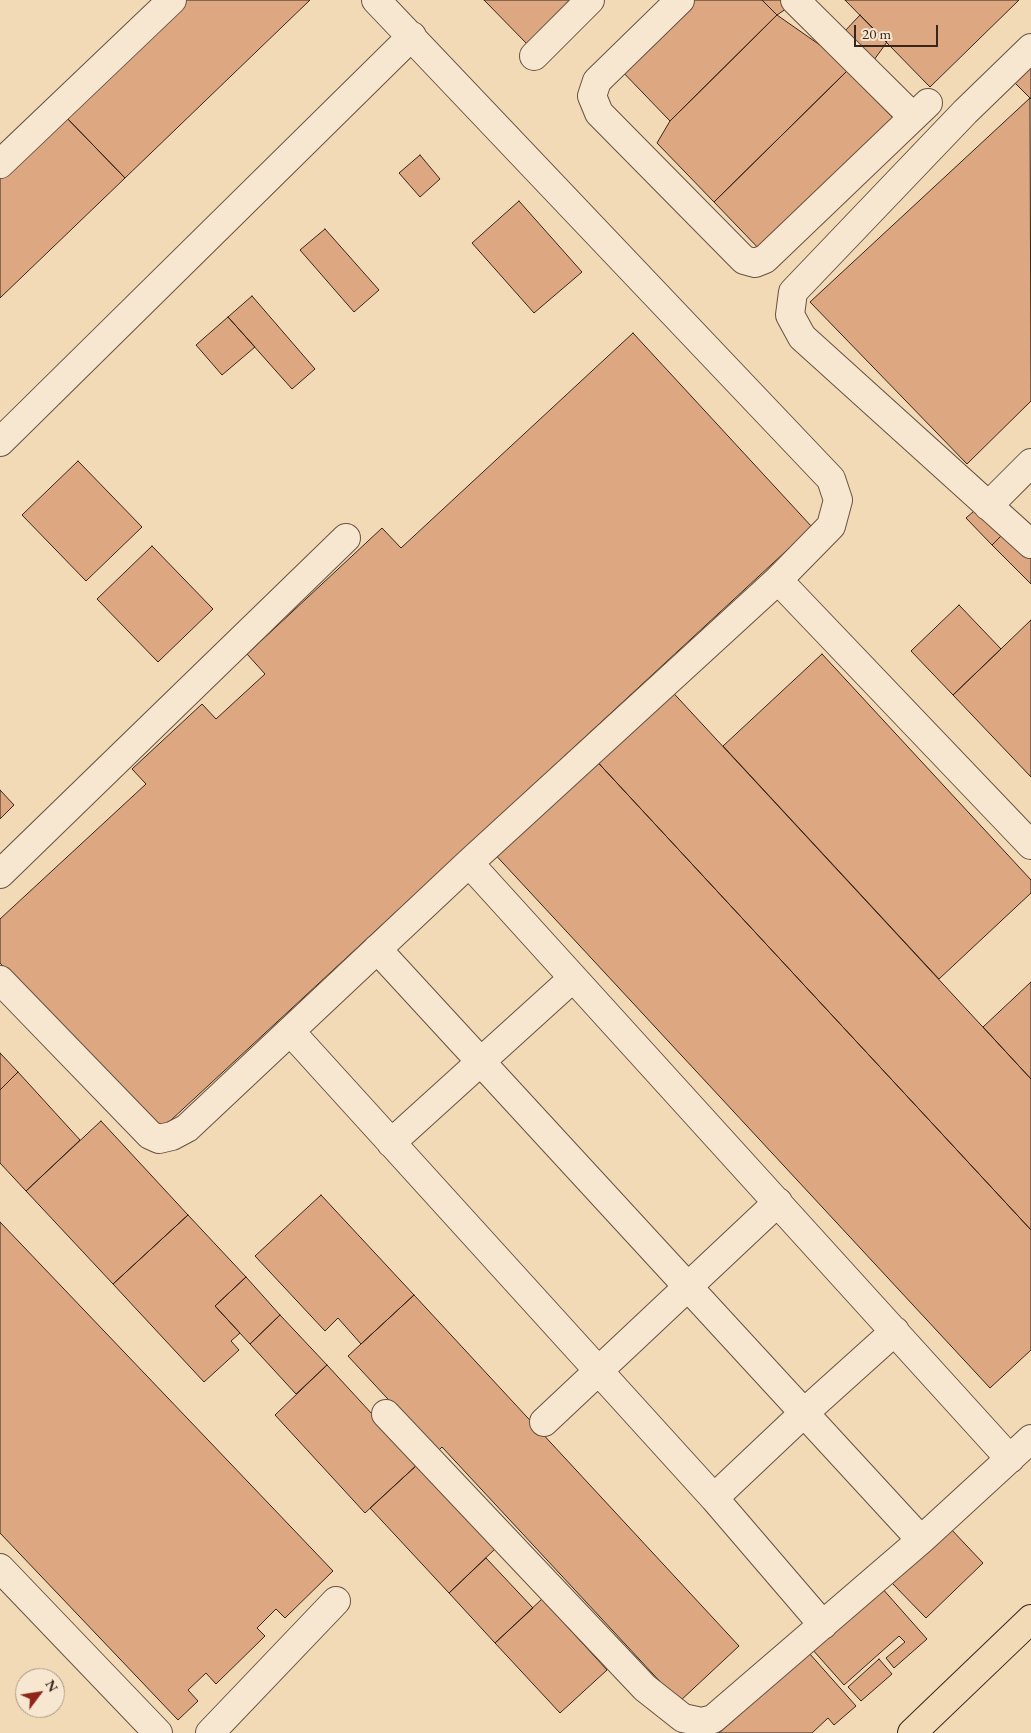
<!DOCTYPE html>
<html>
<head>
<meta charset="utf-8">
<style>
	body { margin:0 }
	#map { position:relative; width:1031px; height:1733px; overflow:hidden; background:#f2dab6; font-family:"EB Garamond",serif }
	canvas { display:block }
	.north { position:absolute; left:15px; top:1668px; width:50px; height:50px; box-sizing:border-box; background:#f7e7d0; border:1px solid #aa9a88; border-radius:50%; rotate:59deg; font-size:14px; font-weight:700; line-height:20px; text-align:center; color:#37261c }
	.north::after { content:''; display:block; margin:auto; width:18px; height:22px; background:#8f2418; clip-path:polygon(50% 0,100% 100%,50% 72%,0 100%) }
	.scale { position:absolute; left:854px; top:25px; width:84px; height:22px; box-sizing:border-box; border:2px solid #37261c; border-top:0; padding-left:6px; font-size:15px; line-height:18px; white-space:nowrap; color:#37261c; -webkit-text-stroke:4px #f7e7d0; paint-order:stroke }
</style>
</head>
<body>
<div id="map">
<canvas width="1031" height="1733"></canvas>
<div class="north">N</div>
<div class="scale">20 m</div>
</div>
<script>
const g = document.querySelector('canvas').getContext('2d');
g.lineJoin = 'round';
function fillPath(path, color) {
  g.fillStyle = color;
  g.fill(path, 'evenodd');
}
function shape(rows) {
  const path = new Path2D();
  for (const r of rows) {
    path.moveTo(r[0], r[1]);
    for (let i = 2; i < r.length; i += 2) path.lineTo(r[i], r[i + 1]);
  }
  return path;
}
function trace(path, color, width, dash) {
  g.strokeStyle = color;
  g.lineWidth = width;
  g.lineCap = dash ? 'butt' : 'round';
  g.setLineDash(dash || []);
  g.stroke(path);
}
const building = shape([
	[186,0,310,0,125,178,65,116,186,0],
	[484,0,576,0,529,46,484,0],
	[685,0,762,0,777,15,670,121,617,66,685,0],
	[762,0,799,0,777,15,762,0],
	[845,0,1019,0,930,87,845,0],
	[777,15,827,50,847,71,714,202,657,143,670,121,777,15],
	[860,15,887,42,858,82,827,50,860,15],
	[1031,59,1031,99,1011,79,1031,59],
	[847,71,898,123,764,254,714,202,847,71],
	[1030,98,1031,401,967,464,810,302,1030,98],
	[61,112,125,178,0,298,0,171,61,112],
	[420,155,440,179,420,197,399,173,420,155],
	[519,201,582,272,534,313,472,243,519,201],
	[325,229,379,290,354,312,300,250,325,229],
	[252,296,315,369,292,389,228,317,252,296],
	[228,317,255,347,222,375,196,345,228,317],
	[633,333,812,527,157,1133,0,963,0,919,146,784,132,769,202,704,216,719,265,674,247,654,382,528,401,548,633,333],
	[78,461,142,527,86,581,22,515,78,461],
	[982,504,1007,530,992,545,966,518,982,504],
	[1007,530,1031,554,1031,584,992,545,1007,530],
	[152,546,213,609,158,662,97,599,152,546],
	[959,605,1001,649,953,695,911,651,959,605],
	[1031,620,1031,777,953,695,1031,620],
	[822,654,1031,880,1031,893,939,979,723,746,822,654],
	[666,685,1031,1079,1031,1230,591,755,666,685],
	[591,755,1031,1230,1031,1350,990,1388,490,849,591,755],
	[0,790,14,805,0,819,0,790],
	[1031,982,1031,1079,983,1027,1031,982],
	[0,1053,18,1072,0,1090,0,1053],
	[18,1072,80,1140,26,1191,0,1163,0,1090,18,1072],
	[101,1121,188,1215,113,1284,26,1191,101,1121],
	[321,1195,414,1295,361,1344,338,1318,325,1331,255,1256,321,1195],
	[188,1215,246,1277,215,1306,240,1333,231,1341,239,1350,204,1382,113,1284,188,1215],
	[0,1222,333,1571,285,1618,276,1609,257,1628,265,1636,216,1684,206,1673,188,1690,198,1701,178,1720,0,1533,0,1222],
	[246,1277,280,1315,250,1344,215,1306,246,1277],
	[414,1295,739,1646,679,1702,442,1447,437,1452,348,1356,414,1295],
	[280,1315,327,1365,296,1394,250,1344,280,1315],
	[327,1365,418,1464,365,1513,275,1415,327,1365],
	[418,1464,496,1548,449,1593,370,1508,418,1464],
	[949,1527,983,1563,926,1618,891,1582,949,1527],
	[486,1558,533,1608,495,1643,449,1593,486,1558],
	[881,1587,927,1639,894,1668,886,1658,905,1642,899,1636,844,1685,812,1649,881,1587],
	[542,1599,607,1670,560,1713,495,1643,542,1599],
	[809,1653,856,1706,834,1725,828,1718,812,1733,719,1733,809,1653],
	[879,1659,892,1674,861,1701,848,1687,879,1659]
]);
fillPath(building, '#dda881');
trace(building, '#37261c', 1);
const minor = shape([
	[376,0,831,479,838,500,831,526,778,580],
	[680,0,597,81,592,96,599,113,744,260,755,263,765,259,928,103],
	[795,0,913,117],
	[1031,48,965,112,793,292,790,315,802,337,1031,544],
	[534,56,590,0],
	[0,164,172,0],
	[0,442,412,36],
	[988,506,1031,463],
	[469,863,1010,1459],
	[0,874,346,538],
	[377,949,921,1540],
	[0,980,150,1135,159,1139,172,1136,187,1128,469,863,778,580,1031,845],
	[290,1031,714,1498,823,1625],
	[391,1143,573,978],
	[386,1414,645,1688,683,1718,701,1722,713,1719,921,1540,1031,1439],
	[544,1422,778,1202],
	[714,1498,805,1412,895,1331],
	[0,1568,158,1733],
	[210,1733,336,1601]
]);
const major = shape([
	[912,1733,1031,1619]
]);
trace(minor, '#665342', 30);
trace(major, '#37261c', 30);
trace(minor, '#f7e7d0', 28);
trace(major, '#f2dab6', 28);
</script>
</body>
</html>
